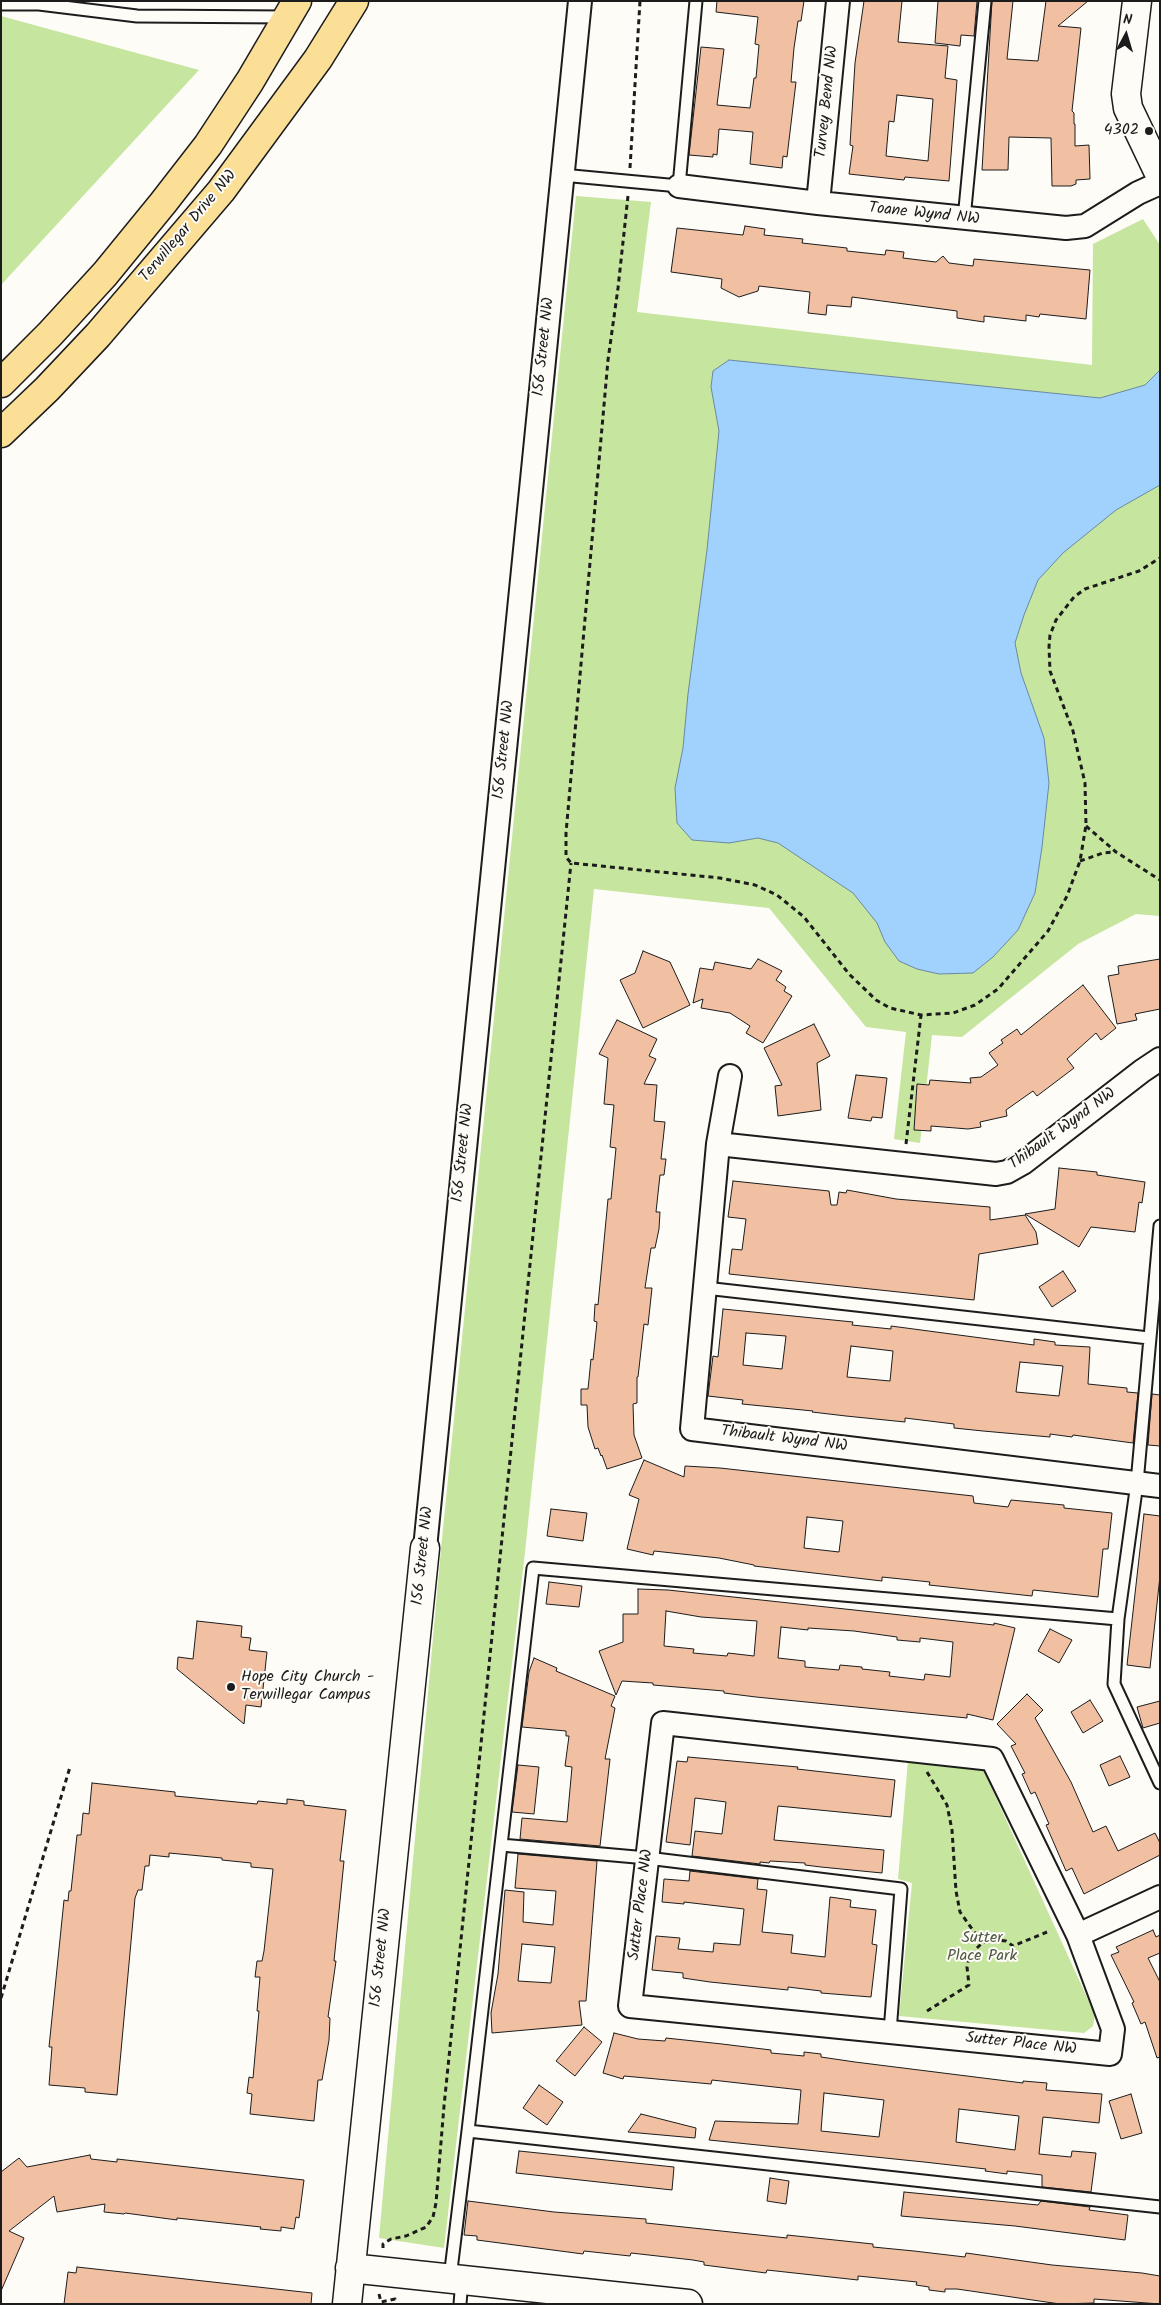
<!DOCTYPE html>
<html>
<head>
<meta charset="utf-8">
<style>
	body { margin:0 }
	#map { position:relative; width:1161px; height:2305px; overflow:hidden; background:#fdfcf7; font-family:Kalam,sans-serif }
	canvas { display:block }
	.frame { position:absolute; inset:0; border:2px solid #1c1c1c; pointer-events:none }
	.north { position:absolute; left:1101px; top:10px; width:50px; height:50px; -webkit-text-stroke:4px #fdfcf7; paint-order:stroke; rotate:6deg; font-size:14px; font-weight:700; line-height:20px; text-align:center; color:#1c1c1c }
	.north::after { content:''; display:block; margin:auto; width:18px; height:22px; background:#1c1c1c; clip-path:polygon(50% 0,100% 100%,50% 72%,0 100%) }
</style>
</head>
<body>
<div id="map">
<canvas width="1161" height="2305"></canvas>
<div class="frame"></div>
<div class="north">N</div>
</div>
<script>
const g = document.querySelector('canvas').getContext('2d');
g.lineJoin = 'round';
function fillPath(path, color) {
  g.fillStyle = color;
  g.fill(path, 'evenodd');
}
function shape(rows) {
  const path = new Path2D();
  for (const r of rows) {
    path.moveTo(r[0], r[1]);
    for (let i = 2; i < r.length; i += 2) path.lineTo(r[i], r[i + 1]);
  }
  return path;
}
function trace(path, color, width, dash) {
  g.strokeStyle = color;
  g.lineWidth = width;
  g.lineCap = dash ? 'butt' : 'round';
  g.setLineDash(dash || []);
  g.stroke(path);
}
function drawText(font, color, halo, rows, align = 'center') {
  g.font = font + ' Kalam,sans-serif';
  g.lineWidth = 4;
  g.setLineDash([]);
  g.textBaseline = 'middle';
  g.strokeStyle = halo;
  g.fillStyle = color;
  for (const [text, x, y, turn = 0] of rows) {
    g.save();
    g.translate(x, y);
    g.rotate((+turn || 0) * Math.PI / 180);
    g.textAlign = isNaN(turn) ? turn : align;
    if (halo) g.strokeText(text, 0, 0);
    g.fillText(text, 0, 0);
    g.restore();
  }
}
fillPath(shape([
	[1,16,199,70,1,285],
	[576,196,651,202,637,312,1092,365,1093,244,1143,219,1160,245,1160,916,1136,914,1078,944,962,1037,932,1035,920,1143,894,1139,906,1032,866,1027,769,908,594,889,525,1552,444,2248,379,2238,441,1549],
	[908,1760,982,1767,1095,2015,1093,2026,1084,2033,899,2016,912,1883,898,1879]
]), '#c6e59e');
const water = shape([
	[729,360,1100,398,1145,385,1160,370,1160,485,1116,510,1063,553,1038,580,1024,615,1015,643,1021,673,1044,738,1049,783,1042,847,1035,893,1018,930,993,957,973,973,939,974,917,969,899,961,885,942,877,923,853,893,778,843,758,838,729,843,692,840,677,823,675,788,683,748,688,694,707,550,719,431,711,387,713,371,729,360]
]);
fillPath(water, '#a0d2fd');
trace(water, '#6b89a3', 1);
const building = shape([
	[717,1,804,1,801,21,798,21,794,48,791,82,796,82,787,157,783,156,782,168,750,164,753,132,719,129,717,155,713,154,713,157,689,155,701,47,724,49,717,105,750,108,754,78,756,78,759,45,755,44,758,17,716,12,717,1],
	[864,1,902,1,898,42,948,46,945,78,957,80,949,181,905,177,904,180,849,174,853,146,850,145,855,63,864,1],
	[897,95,933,99,928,161,886,156,889,121,894,122,897,95],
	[938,1,977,1,974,36,961,35,960,46,935,43,938,1],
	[992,1,1013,1,1007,59,1038,61,1046,1,1088,1,1058,26,1081,28,1072,111,1074,113,1074,124,1075,124,1075,146,1089,145,1090,179,1076,180,1076,184,1071,186,1052,186,1051,138,1009,137,1008,170,982,170,992,1],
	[745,226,765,229,764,235,803,239,802,243,847,248,847,251,885,255,886,250,904,252,903,258,936,262,943,256,949,263,973,266,974,259,1090,270,1086,319,1040,314,1039,317,1026,315,1026,321,984,316,984,322,957,318,957,311,852,297,851,307,827,305,826,315,808,313,810,292,759,286,758,291,739,297,721,288,722,279,671,272,677,228,743,235,745,226],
	[643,951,670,962,690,1005,643,1028,620,980,635,973,643,951],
	[758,959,782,971,776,980,786,987,784,991,792,996,763,1043,746,1033,750,1026,730,1013,701,1008,703,999,693,1003,700,968,713,970,715,962,751,969,758,959],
	[1160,959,1160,1009,1135,1014,1137,1020,1117,1024,1108,976,1119,974,1118,966,1160,959],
	[1083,985,1116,1028,1101,1040,1096,1033,1067,1059,1074,1068,1037,1096,1033,1091,1006,1110,1007,1116,980,1122,981,1127,968,1129,931,1126,931,1131,914,1130,917,1084,929,1085,930,1080,971,1083,970,1078,981,1077,998,1065,989,1053,1003,1043,1001,1040,1017,1029,1021,1035,1083,985],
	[617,1020,657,1039,649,1056,656,1059,644,1084,657,1085,654,1121,665,1122,661,1159,666,1159,664,1175,660,1175,656,1212,660,1212,659,1229,655,1248,651,1248,645,1288,652,1288,648,1325,644,1324,638,1377,637,1377,637,1403,633,1404,634,1435,642,1458,607,1469,602,1455,601,1456,598,1448,595,1449,588,1427,587,1405,581,1405,581,1389,588,1389,591,1359,593,1360,597,1322,594,1321,595,1304,598,1305,608,1199,611,1199,616,1148,610,1147,614,1105,604,1104,608,1058,599,1054,617,1020],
	[814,1024,830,1056,817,1063,821,1110,778,1116,775,1086,782,1085,764,1048,814,1024],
	[856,1075,887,1078,882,1118,872,1117,871,1121,848,1118,856,1075],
	[1059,1168,1097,1172,1097,1175,1145,1182,1142,1203,1139,1202,1135,1232,1091,1227,1079,1247,1025,1214,1055,1209,1059,1168],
	[733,1181,829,1191,831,1205,837,1205,839,1192,846,1193,847,1190,896,1199,990,1207,990,1220,1025,1215,1036,1232,1038,1244,979,1254,974,1300,729,1274,732,1249,742,1250,746,1219,728,1217,733,1181],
	[1063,1271,1076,1291,1052,1307,1039,1287,1063,1271],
	[723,1309,853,1322,852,1325,891,1329,891,1326,1034,1345,1034,1339,1055,1342,1055,1345,1090,1347,1088,1384,1127,1388,1127,1392,1138,1393,1133,1443,1073,1435,1072,1437,1050,1434,1050,1437,983,1431,954,1428,954,1424,905,1418,905,1422,846,1416,812,1412,813,1411,742,1404,743,1400,708,1396,713,1356,718,1357,723,1309],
	[746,1333,786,1336,782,1369,743,1365,746,1333],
	[851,1346,893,1351,890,1381,847,1377,851,1346],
	[1020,1362,1063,1366,1059,1396,1016,1392,1020,1362],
	[1152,1394,1160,1395,1160,1446,1148,1445,1152,1394],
	[644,1460,684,1477,685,1466,720,1468,973,1496,974,1503,1008,1507,1011,1500,1064,1505,1064,1508,1112,1513,1108,1549,1103,1549,1098,1597,1033,1590,1032,1596,929,1585,930,1582,882,1577,882,1581,754,1566,754,1565,719,1558,654,1551,653,1555,627,1549,639,1499,629,1495,644,1460],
	[807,1517,843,1521,839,1552,804,1548,807,1517],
	[551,1509,587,1513,583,1541,547,1536,551,1509],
	[1144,1514,1160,1516,1160,1576,1150,1668,1127,1665,1144,1514],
	[549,1582,582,1586,579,1607,546,1604,549,1582],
	[638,1589,668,1590,994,1625,994,1623,1015,1628,993,1720,967,1714,967,1718,756,1697,724,1693,724,1691,653,1685,653,1683,622,1681,616,1695,599,1651,623,1642,623,1614,638,1614,638,1589],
	[666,1611,701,1617,757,1621,754,1656,728,1653,727,1656,693,1653,694,1649,664,1646,666,1611],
	[781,1627,808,1630,808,1628,854,1631,897,1637,897,1640,920,1642,920,1638,953,1642,950,1677,925,1674,924,1680,889,1676,890,1672,862,1669,862,1667,840,1665,839,1670,805,1667,805,1661,778,1658,781,1627],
	[197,1621,242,1626,241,1637,251,1638,249,1650,267,1652,261,1707,246,1705,244,1724,177,1669,178,1657,193,1659,197,1621],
	[1050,1629,1072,1640,1059,1663,1038,1651,1050,1629],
	[534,1658,557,1668,556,1671,615,1696,611,1706,615,1708,605,1759,610,1759,600,1846,520,1839,522,1818,567,1822,572,1767,565,1766,569,1736,566,1736,566,1731,522,1727,529,1672,534,1658],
	[1027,1694,1043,1710,1035,1718,1071,1782,1093,1832,1106,1826,1118,1851,1155,1833,1160,1843,1160,1855,1084,1894,1072,1868,1066,1871,1046,1825,1049,1824,1035,1792,1031,1794,1022,1774,1025,1773,1011,1746,1016,1744,997,1724,1027,1694],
	[1090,1700,1103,1721,1083,1733,1071,1712,1090,1700],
	[1160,1701,1160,1723,1143,1728,1137,1707,1160,1701],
	[1120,1756,1130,1777,1109,1786,1100,1765,1120,1756],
	[688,1757,798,1767,797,1769,895,1780,891,1817,778,1806,774,1840,884,1850,882,1873,821,1867,805,1865,805,1863,770,1861,769,1863,760,1862,760,1864,692,1856,695,1831,722,1834,726,1802,695,1798,690,1845,666,1842,677,1761,687,1762,688,1757],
	[518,1765,539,1767,534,1814,512,1812,518,1765],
	[92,1783,175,1792,175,1796,257,1804,258,1801,287,1804,287,1799,304,1801,304,1805,346,1810,340,1861,344,1861,334,1961,336,1961,328,2017,330,2018,329,2040,322,2080,318,2080,314,2121,250,2114,252,2094,247,2093,249,2077,253,2078,257,2033,259,2011,257,2011,260,1977,255,1977,257,1961,262,1961,264,1951,273,1869,251,1867,251,1863,222,1860,222,1858,169,1853,169,1857,150,1855,149,1866,145,1866,142,1890,138,1890,135,1898,117,2095,85,2092,85,2088,49,2085,52,2047,49,2047,64,1900,68,1901,69,1891,71,1891,77,1835,81,1835,83,1813,89,1814,92,1783],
	[518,1854,597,1861,586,2001,579,2001,582,2025,492,2033,491,2013,498,1974,505,1890,524,1892,523,1922,553,1925,556,1891,515,1888,518,1854],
	[522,1944,555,1947,551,1983,518,1981,522,1944],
	[690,1871,758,1879,757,1889,767,1890,762,1932,793,1935,791,1953,825,1957,830,1897,851,1900,850,1907,876,1910,872,1944,877,1945,871,1997,821,1993,821,1991,788,1987,788,1990,710,1982,683,1978,683,1973,652,1970,656,1936,680,1938,678,1949,713,1952,714,1943,740,1945,744,1909,684,1902,684,1904,662,1902,664,1879,689,1881,690,1871],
	[1153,1930,1156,1937,1160,1935,1160,1953,1148,1958,1160,1982,1160,2057,1157,2058,1145,2022,1141,2024,1132,2003,1134,2002,1111,1955,1119,1952,1116,1947,1153,1930],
	[584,2027,602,2042,575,2076,556,2061,584,2027],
	[614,2033,638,2039,665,2041,666,2038,722,2044,771,2050,771,2053,804,2056,804,2052,821,2054,821,2057,855,2062,1023,2083,1023,2081,1047,2083,1046,2090,1102,2094,1099,2123,1043,2117,1039,2154,1071,2157,1072,2151,1096,2153,1091,2192,1042,2187,1042,2175,1007,2171,1007,2174,985,2171,986,2169,924,2162,709,2140,715,2121,798,2124,801,2090,712,2080,711,2084,624,2076,623,2079,603,2073,614,2033],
	[824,2093,884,2100,879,2137,821,2131,824,2093],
	[959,2109,1019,2116,1015,2150,956,2142,959,2109],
	[539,2085,563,2102,547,2125,523,2108,539,2085],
	[1131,2094,1142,2133,1121,2139,1109,2101,1131,2094],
	[641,2114,696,2128,695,2138,628,2132,641,2114],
	[519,2151,674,2167,672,2190,516,2173,519,2151],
	[90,2155,91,2159,117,2162,117,2159,304,2180,299,2218,296,2217,294,2229,281,2227,281,2231,260,2229,261,2227,177,2218,177,2220,125,2213,124,2214,104,2212,105,2204,57,2212,54,2196,9,2231,24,2238,1,2291,1,2172,19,2158,27,2167,90,2155],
	[770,2178,789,2181,786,2204,767,2201,770,2178],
	[904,2192,1038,2205,1041,2201,1090,2207,1089,2210,1128,2215,1125,2240,1015,2226,901,2216,904,2192],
	[468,2201,554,2212,646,2219,646,2223,787,2238,787,2235,873,2244,873,2247,914,2251,965,2257,966,2253,1052,2265,1142,2273,1160,2276,1160,2304,1094,2299,1094,2303,1060,2304,957,2289,945,2289,945,2292,929,2290,929,2287,916,2285,917,2282,858,2276,858,2280,767,2270,766,2273,704,2265,704,2262,693,2260,631,2253,630,2256,584,2251,583,2254,477,2240,477,2236,464,2235,468,2201],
	[77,2267,312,2293,311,2304,64,2304,68,2272,76,2273,77,2267]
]);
fillPath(building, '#f1c0a2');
trace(building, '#1c1c1c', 1);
const service = shape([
	[1,4,39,4,137,16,286,17],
	[562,175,679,186,696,1],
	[964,219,985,1],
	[1160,1226,1137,1483,1118,1619,1114,1684,1160,1783],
	[705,1288,1149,1338],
	[501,1845,647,1858,901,1889,890,2032],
	[468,2131,533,1568,1118,1619],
	[450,2278,468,2131,1160,2207],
	[460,2304,462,2279]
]);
const minor = shape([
	[679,186,818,203,1066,228,1085,226,1138,193,1160,183],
	[818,203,838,1],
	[1160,1059,1142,1071,1023,1163,1007,1172,996,1174,718,1144,692,1429,1160,1486],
	[718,1144,730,1076],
	[425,1548,580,1],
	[663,1723,992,1759,1078,1935,1113,2029,1110,2054,630,2006,663,1723],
	[1078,1935,1160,1897]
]);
const tertiary = shape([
	[1137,1,1126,94,1128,108,1160,175],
	[350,2268,688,2304],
	[347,2304,425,1548]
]);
const primary = shape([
	[1,383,50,334,105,274,163,203,208,145,250,81,297,1],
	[1,433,47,389,98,335,221,191,318,59,354,1]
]);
trace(service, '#1c1c1c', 15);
trace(minor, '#1c1c1c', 26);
trace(tertiary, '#1c1c1c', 31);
trace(primary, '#1c1c1c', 31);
trace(shape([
	[630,168,640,1],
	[628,196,618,288,608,360,566,833,566,857,571,863,720,878,755,885,777,895,804,917,849,974,876,1000,890,1008,921,1015,953,1013,975,1005,998,989,1048,931,1067,896,1080,861,1086,825,1085,783,1073,731,1050,671,1049,647,1050,635,1056,620,1074,597,1085,589,1139,571,1160,558],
	[1086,826,1116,852,1160,880],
	[1080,861,1103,853,1115,852],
	[906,1144,921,1015],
	[927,1772,947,1805,952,1830,956,1891,960,1912,982,1943],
	[1,1998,70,1767],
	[927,2011,969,1985,967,1967,969,1956,982,1943,995,1940,1006,1941,1013,1946,1047,1932],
	[383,2248,383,2244,391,2239,406,2236,426,2227,433,2217,436,2203,444,2106,571,863],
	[379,2294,381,2302,395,2299,396,2304]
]), '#1c1c1c', 3, [5, 4]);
trace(service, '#fdfcf7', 11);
trace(minor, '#fdfcf7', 22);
trace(tertiary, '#fdfcf7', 28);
trace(primary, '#fbdf96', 28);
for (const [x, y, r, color] of [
	[1149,131,5,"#1c1c1c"],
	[231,1687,5,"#1c1c1c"]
]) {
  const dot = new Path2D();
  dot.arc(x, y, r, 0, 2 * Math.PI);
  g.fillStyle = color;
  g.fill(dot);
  trace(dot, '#fdfcf7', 2);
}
drawText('16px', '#1c1c1c', '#fdfcf7', [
	["Turvey Bend NW",828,102,-84],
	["Toane Wynd NW",924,215,6],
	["Terwillegar Drive NW",189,227,-50],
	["156 Street NW",545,347,-84],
	["156 Street NW",505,750,-84],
	["Thibault Wynd NW",1063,1130,-36],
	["156 Street NW",464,1153,-84],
	["Thibault Wynd NW",784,1440,7],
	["156 Street NW",424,1556,-84],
	["Sutter Place NW",642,1905,-83],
	["156 Street NW",382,1958,-84],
	["Sutter Place NW",1021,2045,6]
]);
drawText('16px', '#1c1c1c', '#fdfcf7', [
	["4302",1139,131],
	["Hope City Church -",241,1678,"left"],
	["Terwillegar Campus",241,1696,"left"]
], 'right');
drawText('16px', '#4f5843', '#fdfcf7', [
	["Sutter",982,1939],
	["Place Park",982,1957]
]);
</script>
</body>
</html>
